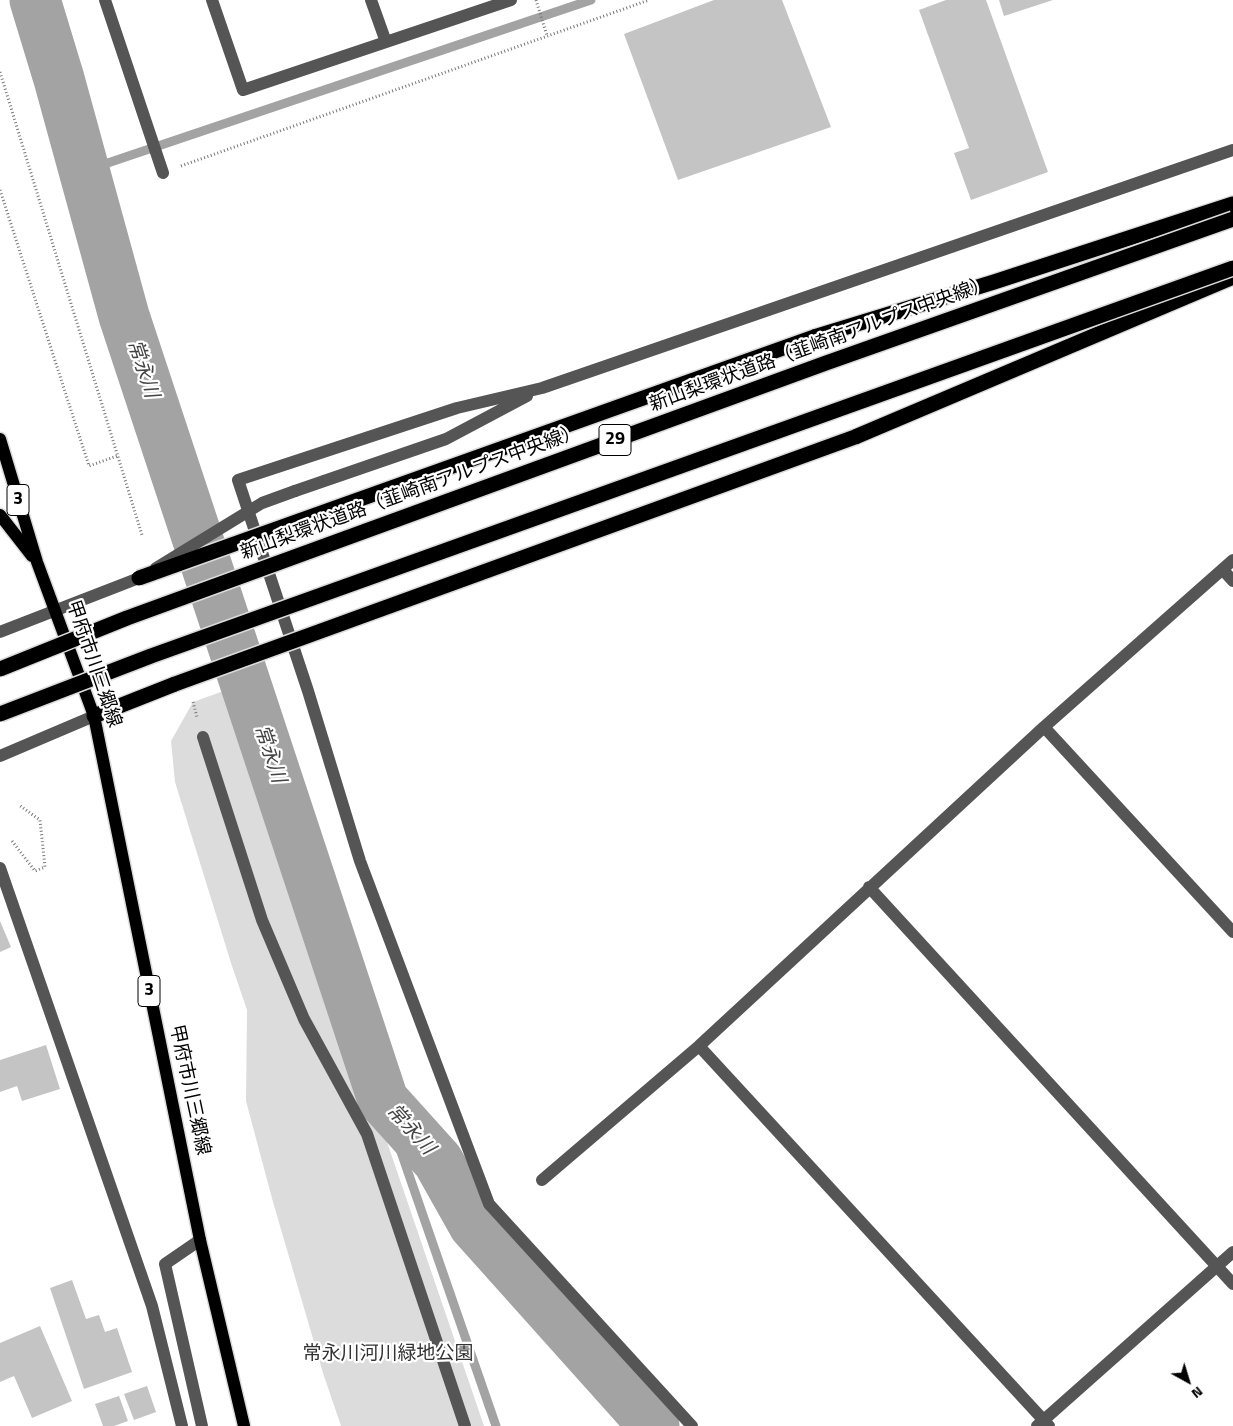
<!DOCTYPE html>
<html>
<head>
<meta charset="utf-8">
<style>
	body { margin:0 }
	#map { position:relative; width:1233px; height:1426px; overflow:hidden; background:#fff; font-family:"Titillium Web",sans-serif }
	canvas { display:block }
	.north { position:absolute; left:1163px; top:1356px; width:50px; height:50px; -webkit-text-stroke:4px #fff; paint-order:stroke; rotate:141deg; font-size:14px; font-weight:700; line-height:20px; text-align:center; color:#000 }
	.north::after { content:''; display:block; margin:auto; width:18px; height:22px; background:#000; clip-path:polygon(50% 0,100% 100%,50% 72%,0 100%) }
</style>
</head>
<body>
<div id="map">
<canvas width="1233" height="1426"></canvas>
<div class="north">N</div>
</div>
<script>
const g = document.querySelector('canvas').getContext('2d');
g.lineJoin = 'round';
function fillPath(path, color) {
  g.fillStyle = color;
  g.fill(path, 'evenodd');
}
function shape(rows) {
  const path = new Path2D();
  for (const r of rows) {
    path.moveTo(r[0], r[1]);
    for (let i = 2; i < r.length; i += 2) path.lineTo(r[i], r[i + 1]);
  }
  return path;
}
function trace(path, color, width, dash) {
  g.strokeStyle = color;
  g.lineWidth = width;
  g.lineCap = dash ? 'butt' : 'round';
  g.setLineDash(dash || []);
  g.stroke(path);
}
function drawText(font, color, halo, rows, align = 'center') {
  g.font = font + ' "Titillium Web","Noto Sans JP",sans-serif';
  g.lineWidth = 4.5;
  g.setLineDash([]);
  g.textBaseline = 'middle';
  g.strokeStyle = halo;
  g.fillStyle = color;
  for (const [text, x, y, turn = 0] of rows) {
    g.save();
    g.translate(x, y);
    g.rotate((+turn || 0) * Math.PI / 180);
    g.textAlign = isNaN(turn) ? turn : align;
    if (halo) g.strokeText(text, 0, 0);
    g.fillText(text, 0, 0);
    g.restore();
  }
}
fillPath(shape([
	[232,688,484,1426,341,1426,323,1373,273,1202,246,1101,247,1010,231,963,175,782,171,741,193,702]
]), '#dcdcdc');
trace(shape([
	[84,171,591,0],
	[383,1100,496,1426]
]), '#a3a3a3', 9);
trace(shape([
	[35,0,59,79,124,316,383,1100,438,1161,474,1225,654,1426]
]), '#a3a3a3', 51);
fillPath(shape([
	[714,0,782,0,831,127,678,180,624,34],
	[946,0,986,0,1048,172,971,200,954,153,969,148,919,10],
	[999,0,1053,0,1004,16],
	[0,921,11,947,0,952],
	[46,1045,60,1089,22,1101,17,1086,0,1092,0,1060],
	[72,1280,86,1319,99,1315,105,1332,117,1328,132,1372,84,1389,50,1288],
	[40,1326,72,1401,32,1418,14,1376,0,1382,0,1343],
	[147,1386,156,1412,134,1420,124,1394],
	[119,1396,128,1421,114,1426,103,1426,95,1404]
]), '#c4c4c4');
const major = shape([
	[0,439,37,562,94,716,200,1240,244,1426],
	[0,515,32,556]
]);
const highway = shape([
	[814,337,994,282,1233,204],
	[855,437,1233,277],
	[94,716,175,684]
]);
trace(major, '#dbdbdb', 15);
trace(highway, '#dbdbdb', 18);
trace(shape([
	[536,0,547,36],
	[0,72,142,535],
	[181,166,649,0],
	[0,190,89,466,117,456],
	[193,702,197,717],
	[12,841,35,871,45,867,40,820,19,805]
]), '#777', 3, [1, 2.5]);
trace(shape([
	[105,0,163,173],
	[212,0,243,90,511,0],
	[371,0,386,42],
	[295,491,446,439,527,396],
	[1223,570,1233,581],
	[0,632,139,578],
	[1044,727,1233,932],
	[203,737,262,920,304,1019,367,1134,465,1426],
	[0,756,94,716],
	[0,868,152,1306,182,1426],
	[869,887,1233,1284],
	[699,1046,1049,1426],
	[542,1180,699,1046,1044,727,1233,560],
	[200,1240,165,1264,202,1426],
	[692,1426,489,1204,360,861,308,691,238,480,457,408,542,388,1233,150],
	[1037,1426,1233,1252]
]), '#555', 12);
trace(major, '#000', 12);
trace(highway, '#000', 15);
const highwayBridge = shape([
	[139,578,814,337],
	[0,669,127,618,826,363,1233,219],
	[175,684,855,437],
	[0,714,151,656,1233,268]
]);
trace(highwayBridge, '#dbdbdb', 18, []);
trace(shape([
	[156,568,262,503,295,491]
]), '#555', 12);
trace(highwayBridge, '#000', 15);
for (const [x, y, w] of [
	[615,440,32],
	[18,500,22],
	[149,991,22]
]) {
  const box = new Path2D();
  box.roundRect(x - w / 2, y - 15.5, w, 31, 4);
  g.fillStyle = '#fff';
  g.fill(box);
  trace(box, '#000', 1);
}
drawText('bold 18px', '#000', null, [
	["29",615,440],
	["3",18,500],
	["3",149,991]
]);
drawText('19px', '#000', '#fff', [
	["新山梨環状道路（韮崎南アルプス中央線）",820,345,-20],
	["新山梨環状道路（韮崎南アルプス中央線）",411,493,-20],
	["甲府市川三郷線",93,664,71],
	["甲府市川三郷線",189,1090,78]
]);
drawText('19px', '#333', '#fff', [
	["常永川河川緑地公園",388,1354]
]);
drawText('italic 20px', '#444', '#fff', [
	["常永川",142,369,72],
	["常永川",269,754,72],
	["常永川",410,1130,48]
]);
</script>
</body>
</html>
